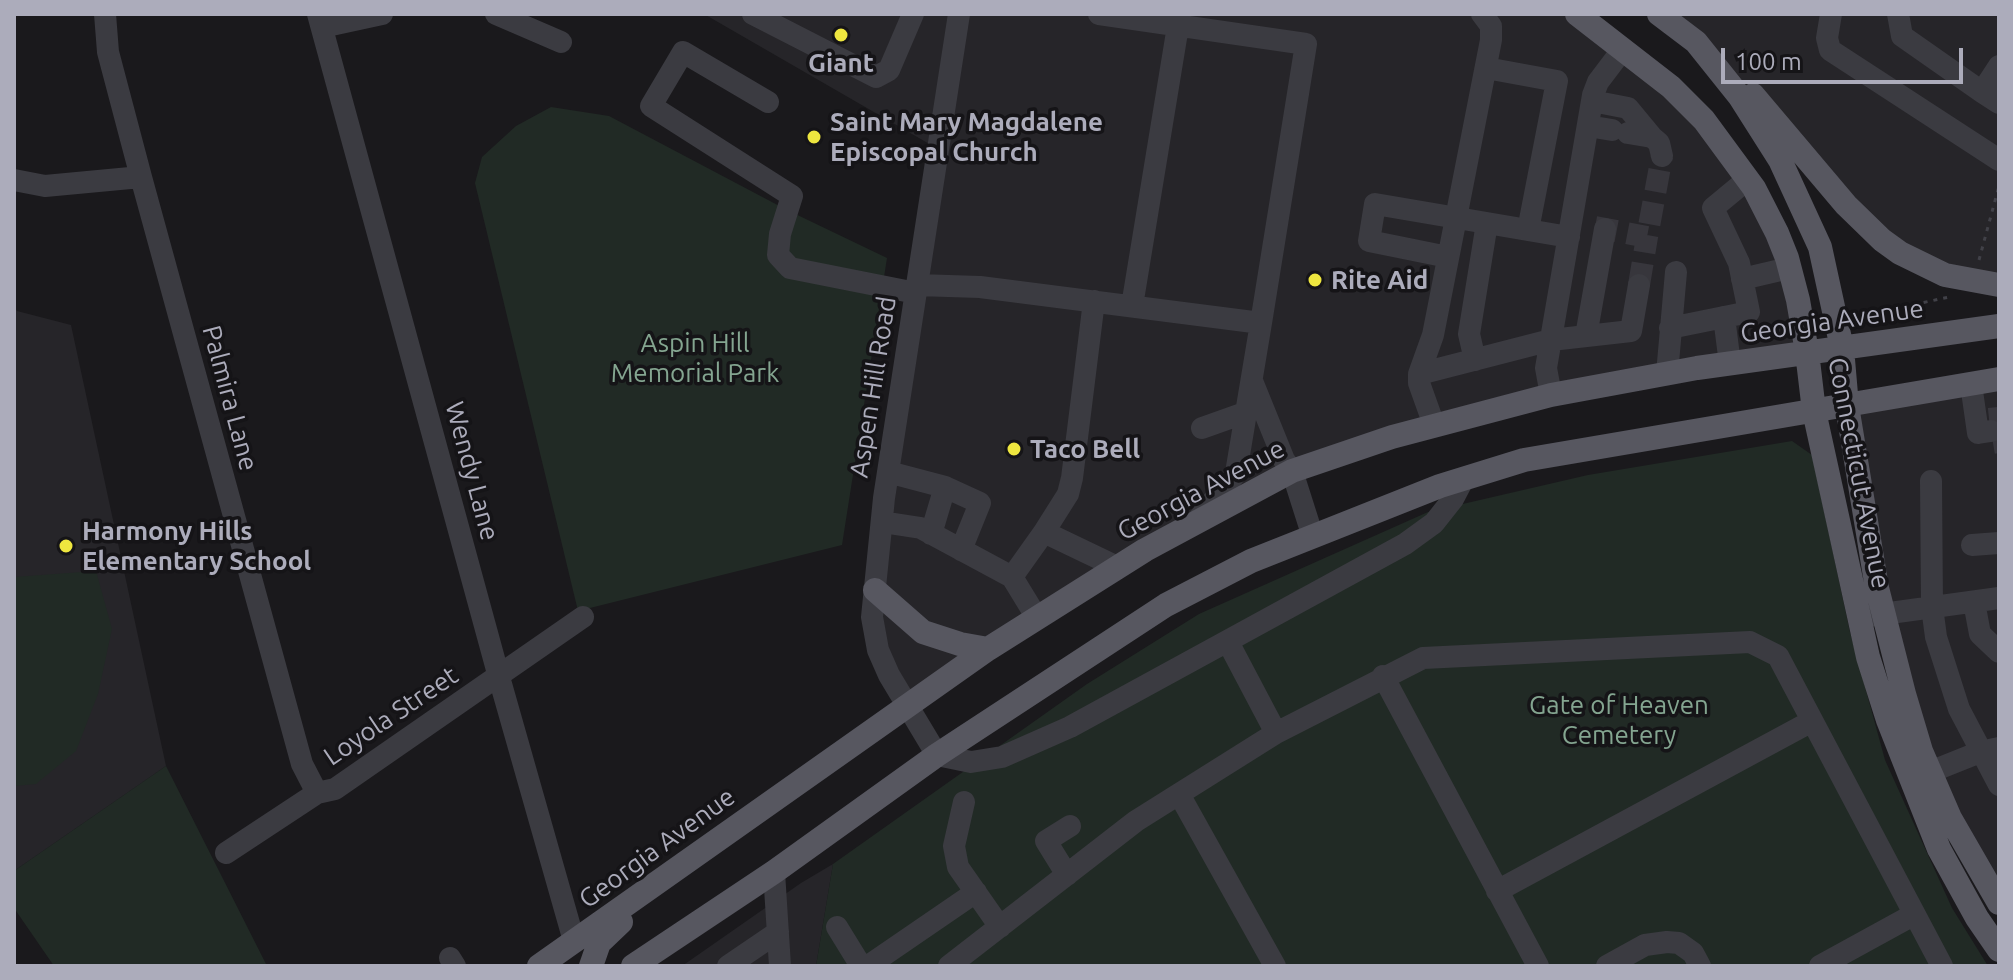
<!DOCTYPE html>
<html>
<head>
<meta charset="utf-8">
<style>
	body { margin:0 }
	#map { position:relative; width:2013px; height:980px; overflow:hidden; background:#1a191c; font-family:Ubuntu,sans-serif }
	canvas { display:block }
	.frame { position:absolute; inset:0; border:16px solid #acacbb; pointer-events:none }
	.scale { position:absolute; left:1721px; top:48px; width:242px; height:36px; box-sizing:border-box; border:4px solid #acacbb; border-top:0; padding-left:10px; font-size:24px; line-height:28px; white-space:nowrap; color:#acacbb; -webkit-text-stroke:6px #151417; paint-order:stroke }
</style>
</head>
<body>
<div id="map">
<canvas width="2013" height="980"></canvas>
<div class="frame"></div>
<div class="scale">100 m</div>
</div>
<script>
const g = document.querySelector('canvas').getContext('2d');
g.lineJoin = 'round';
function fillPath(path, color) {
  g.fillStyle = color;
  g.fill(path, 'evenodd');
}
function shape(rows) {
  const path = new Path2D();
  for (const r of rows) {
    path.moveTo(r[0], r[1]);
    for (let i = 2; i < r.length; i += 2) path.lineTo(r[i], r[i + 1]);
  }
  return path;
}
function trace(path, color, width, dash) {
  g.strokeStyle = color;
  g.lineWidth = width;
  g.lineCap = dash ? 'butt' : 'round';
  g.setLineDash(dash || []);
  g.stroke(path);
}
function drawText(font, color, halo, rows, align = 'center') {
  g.font = font + ' Ubuntu,sans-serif';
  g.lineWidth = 7;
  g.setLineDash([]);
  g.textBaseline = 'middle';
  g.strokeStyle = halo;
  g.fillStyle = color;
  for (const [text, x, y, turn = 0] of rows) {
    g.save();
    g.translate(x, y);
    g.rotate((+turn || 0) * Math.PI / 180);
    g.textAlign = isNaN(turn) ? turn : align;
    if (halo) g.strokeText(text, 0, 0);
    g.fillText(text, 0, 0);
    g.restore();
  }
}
fillPath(shape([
	[704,14,1577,14,1618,45,1754,188,1807,352,1697,368,1292,471,906,705,872,617,938,149],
	[1659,14,1999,14,1999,285,1920,264],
	[14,306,17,311,71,325,166,766,14,871],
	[1999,379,1999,903,1921,751,1847,406],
	[833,864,816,966,682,966,801,883]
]), '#262529');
fillPath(shape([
	[551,107,609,116,787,210,887,258,842,545,578,611,475,183,482,157,516,126],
	[1792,441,1812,455,1850,632,1885,760,1952,908,1988,966,816,966,833,864,1087,684,1199,614,1428,512,1588,475],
	[96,571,112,629,98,694,76,751,36,784,14,786,14,577],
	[166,766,267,966,54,966,14,908,14,871]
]), '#212a25');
trace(shape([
	[1595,227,1647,237,1662,156],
	[1639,285,1647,237],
	[1989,419,1999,418],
	[1993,443,1999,442]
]), '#37363c', 22, [22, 11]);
trace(shape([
	[1979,260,1999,186],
	[1855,314,1865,315,1949,297]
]), '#414148', 3, [4, 6]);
trace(shape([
	[105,14,108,52,141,177,302,764,317,793],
	[318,14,499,677,574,941],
	[496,14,561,42],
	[753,14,876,77,889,70,913,14],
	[959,14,884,498,872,617,878,650,889,675,937,755,971,762,1002,757,1070,727,1405,544,1434,523,1453,499,1464,478],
	[1831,14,1827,38,1830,50,1999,160],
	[1898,14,1902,36,1982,92],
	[322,27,382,14],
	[1999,66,1982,92,1999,103],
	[1486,68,1557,81,1528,230],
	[1592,101,1628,108,1652,137],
	[768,102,683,52,651,106,792,196,780,234,778,255,790,268,916,293],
	[1588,126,1612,130],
	[1628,133,1652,137,1659,143,1662,156],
	[14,180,45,186,141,177],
	[1448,257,1369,241,1375,204,1569,237],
	[1742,279,1789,268],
	[917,285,980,287,1261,323,1306,44,1099,14],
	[1132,306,1178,26],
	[1724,317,1730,364],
	[1670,328,1749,312,1739,263,1713,208,1748,179],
	[1586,336,1605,229],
	[1475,360,1469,334,1487,223],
	[1419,374,1551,340,1631,331,1639,285],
	[1667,374,1676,272],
	[1252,381,1284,460,1292,471,1313,537],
	[1971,384,1978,433,1991,431],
	[1551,395,1546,368,1593,95,1598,82,1623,49],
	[1434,425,1419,383,1419,374,1433,335,1491,40,1491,26,1482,14],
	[1202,428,1247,412],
	[888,472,945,487,931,534],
	[1931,481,1932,607,1936,637,1959,709,1999,785],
	[945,487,980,503,961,550],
	[1197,521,1236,473,1261,323],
	[882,522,921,528,1012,577],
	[1044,532,1068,494,1072,478,1094,301],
	[1972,545,1999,543],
	[1974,602,1980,634,1999,652],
	[1868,616,1999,598],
	[1037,618,1012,577,1044,532,1117,567],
	[1228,642,1276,733],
	[1383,676,1538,966],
	[1930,772,1980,752,1999,748],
	[1179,794,1275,966],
	[964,802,954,846,958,867,1000,927],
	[226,853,317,793,335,789,583,617],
	[774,872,780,966],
	[1067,875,1046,841,1070,826],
	[1497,891,1812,721],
	[837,927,861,966],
	[450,958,455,966],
	[728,966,778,932],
	[868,966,976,892],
	[949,966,1136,821,1276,733,1423,658,1750,642,1778,656,1942,966],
	[1607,966,1645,945,1667,942,1679,943,1693,953,1700,966],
	[1820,966,1913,915]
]), '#3b3b41', 22);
trace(shape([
	[1577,14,1671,87,1704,120,1754,188,1777,233,1787,258,1798,300,1807,352,1814,411,1868,657,1888,720,1939,849,1977,918,1999,950],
	[1659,14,1696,42,1740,97,1780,160,1820,247,1842,348,1847,406,1877,588,1904,694,1921,751,1950,818,1999,903],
	[1753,95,1846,205,1882,240,1900,253,1945,275,1999,285],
	[875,590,923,632,960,644,988,649],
	[539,966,988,649,1145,550,1292,471,1392,437,1551,395,1697,368,1999,326],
	[591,966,599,943,621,922],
	[633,966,774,872,937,755,1166,605,1251,561,1440,486,1524,460,1999,379]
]), '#575760', 24);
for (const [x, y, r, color] of [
	[841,35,8,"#eee63f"],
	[814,137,8,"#eee63f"],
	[1315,280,8,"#eee63f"],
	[1014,449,8,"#eee63f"],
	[66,546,8,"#eee63f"]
]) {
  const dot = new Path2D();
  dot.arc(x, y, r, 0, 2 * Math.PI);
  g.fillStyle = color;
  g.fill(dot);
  trace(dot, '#151417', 3);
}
drawText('bold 26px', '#acacbb', '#151417', [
	["Giant",841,63,"center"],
	["Saint Mary Magdalene",830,122],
	["Episcopal Church",830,152],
	["Rite Aid",1331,280],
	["Taco Bell",1030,449],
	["Harmony Hills",82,531],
	["Elementary School",82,561]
], 'left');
drawText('26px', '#acacbb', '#151417', [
	["Georgia Avenue",1832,321,-8],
	["Aspen Hill Road",873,387,-81],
	["Palmira Lane",230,398,75],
	["Wendy Lane",472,471,75],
	["Connecticut Avenue",1859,473,79],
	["Georgia Avenue",1201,490,-28],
	["Loyola Street",391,716,-34],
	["Georgia Avenue",657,848,-36]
]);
drawText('26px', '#84a590', '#151417', [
	["Aspin Hill",695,343],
	["Memorial Park",695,373],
	["Gate of Heaven",1619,705],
	["Cemetery",1619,735]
]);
</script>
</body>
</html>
